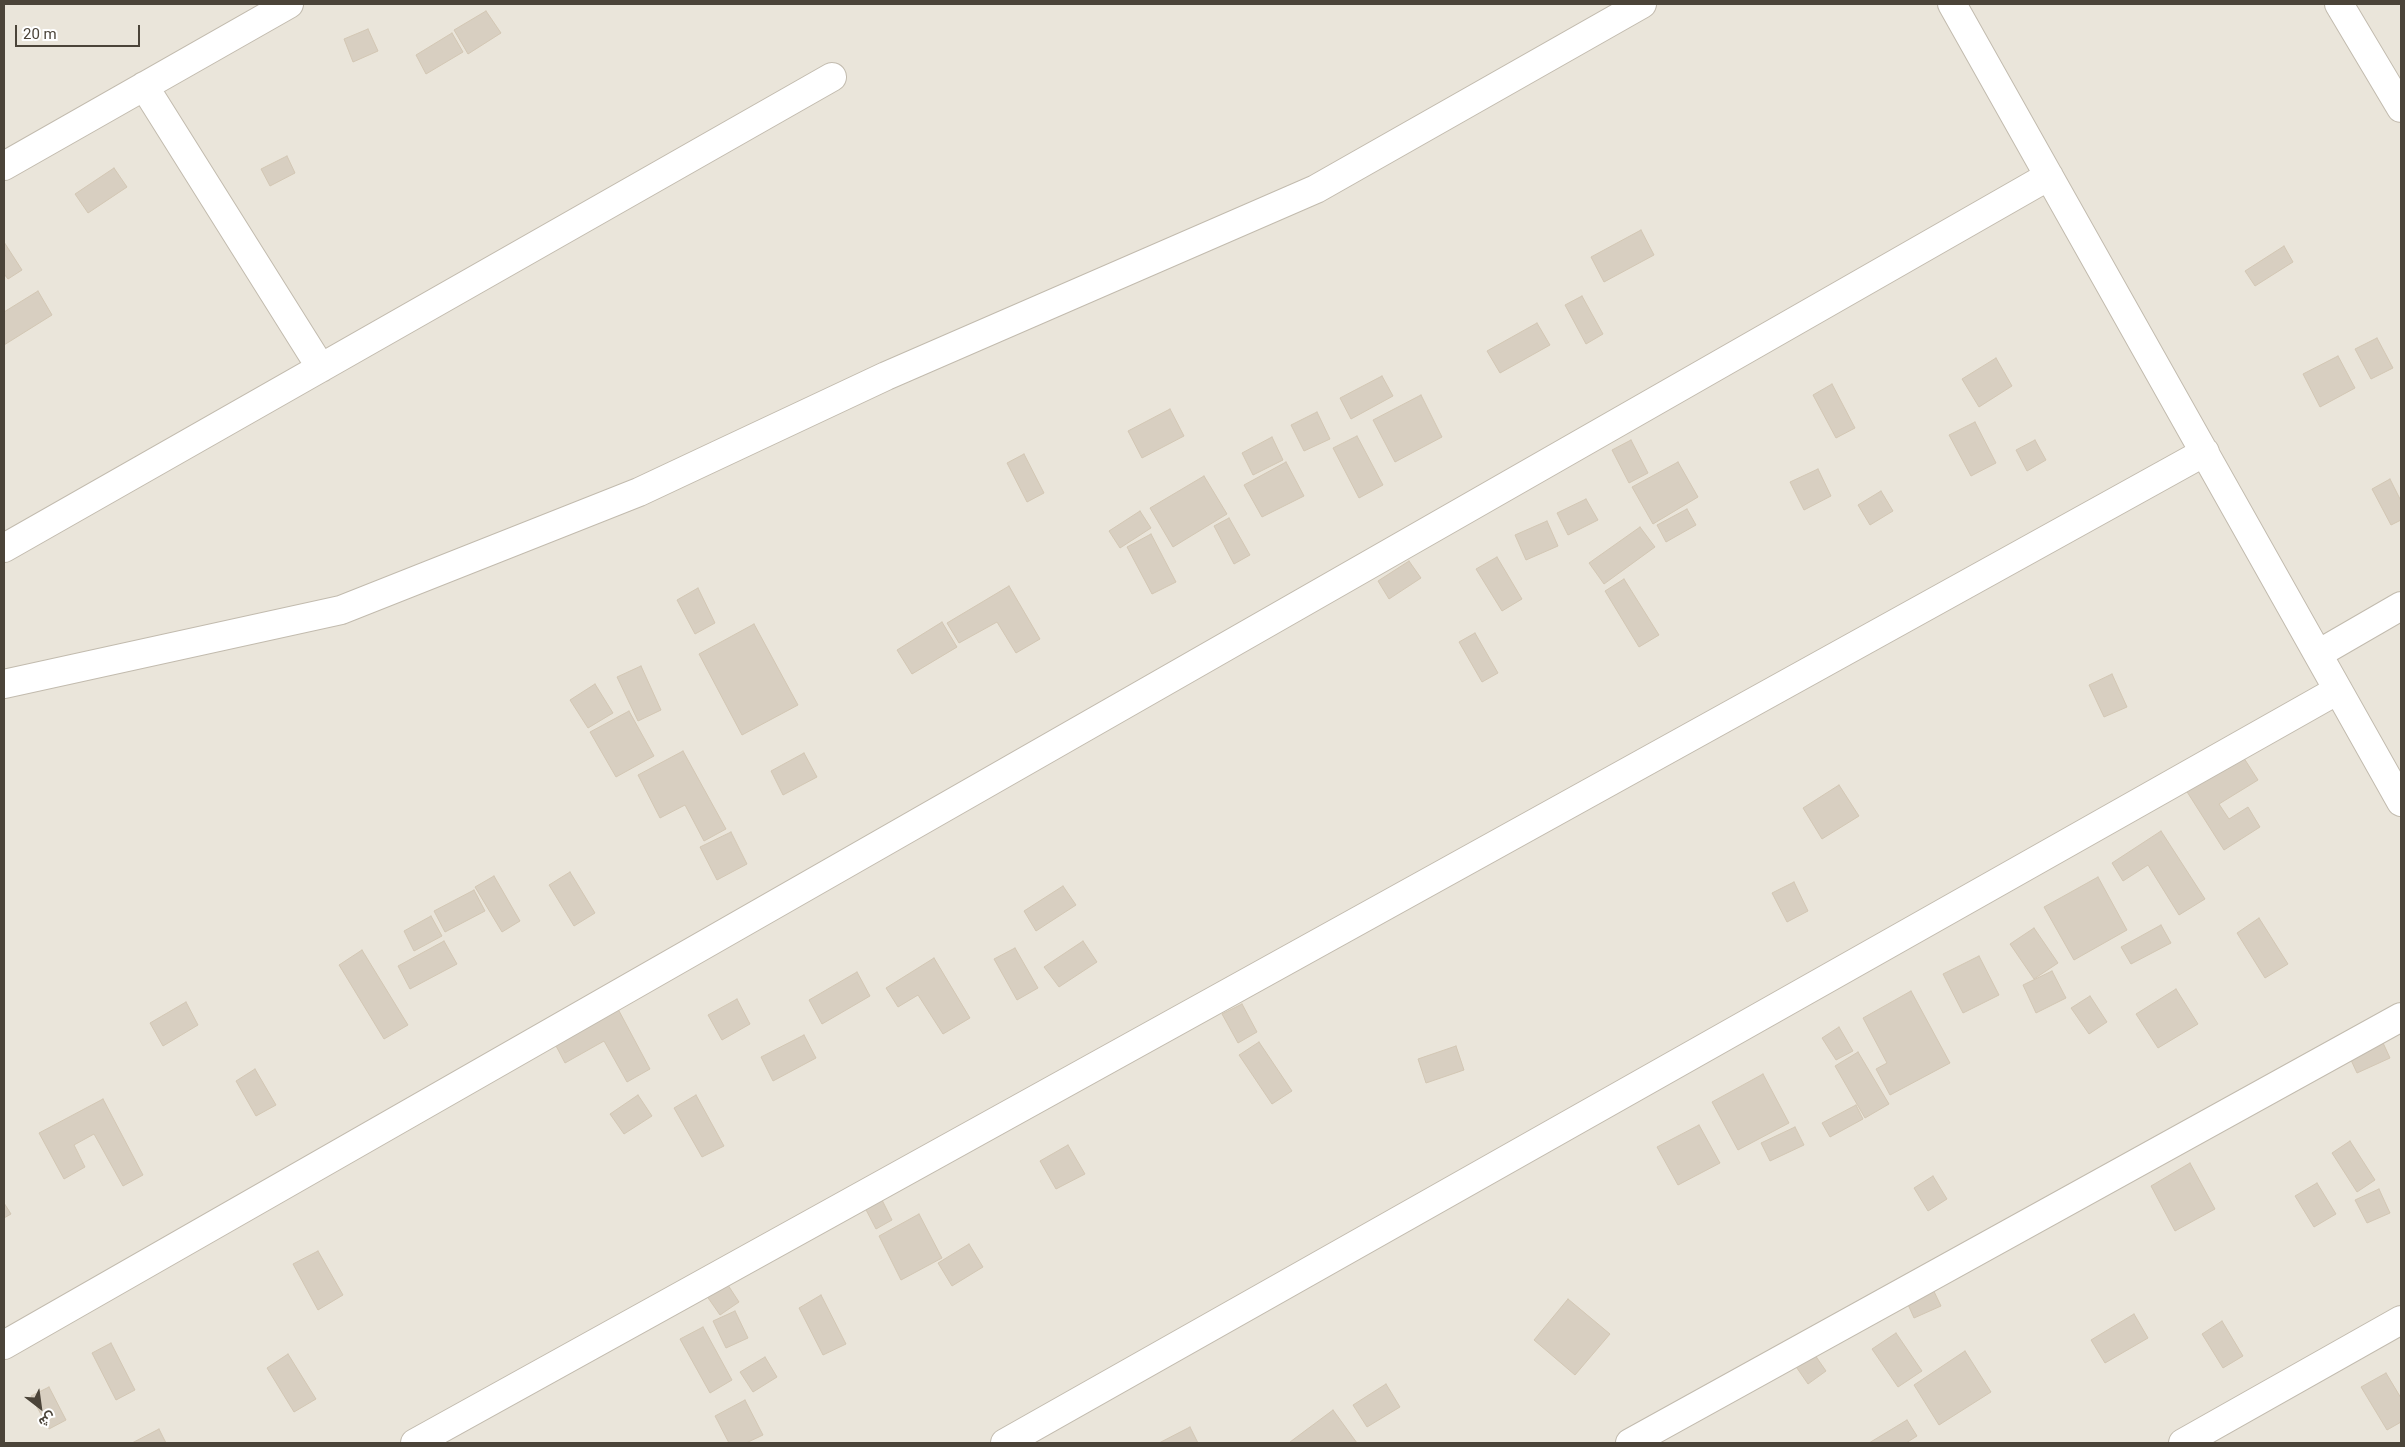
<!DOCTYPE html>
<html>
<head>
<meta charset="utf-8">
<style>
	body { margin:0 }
	#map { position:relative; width:2405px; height:1447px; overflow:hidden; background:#f6f3ec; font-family:Roboto,Vazirmatn,sans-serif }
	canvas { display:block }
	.frame { position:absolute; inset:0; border:5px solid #4b4439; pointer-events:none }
	.north { position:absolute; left:15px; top:1382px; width:50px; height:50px; -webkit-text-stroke:4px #fff; paint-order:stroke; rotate:150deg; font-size:14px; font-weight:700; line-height:20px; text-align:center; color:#4b4439 }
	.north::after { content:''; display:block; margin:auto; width:18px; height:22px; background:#4b4439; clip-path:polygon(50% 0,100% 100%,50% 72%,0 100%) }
	.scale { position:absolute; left:15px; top:25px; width:125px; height:22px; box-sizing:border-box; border:2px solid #4b4439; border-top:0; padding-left:6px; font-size:15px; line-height:18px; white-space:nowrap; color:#4b4439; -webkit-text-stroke:4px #fff; paint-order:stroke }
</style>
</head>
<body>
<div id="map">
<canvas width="2405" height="1447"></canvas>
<div class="frame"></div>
<div class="north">ش</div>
<div class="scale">20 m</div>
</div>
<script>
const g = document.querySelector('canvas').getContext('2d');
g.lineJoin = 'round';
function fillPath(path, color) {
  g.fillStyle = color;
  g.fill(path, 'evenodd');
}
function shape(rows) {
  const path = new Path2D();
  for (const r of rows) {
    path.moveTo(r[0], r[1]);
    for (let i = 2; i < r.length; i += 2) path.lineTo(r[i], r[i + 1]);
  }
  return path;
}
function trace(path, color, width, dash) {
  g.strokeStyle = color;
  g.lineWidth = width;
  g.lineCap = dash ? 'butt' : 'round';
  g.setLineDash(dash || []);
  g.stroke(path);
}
fillPath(shape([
	[4,4,2401,4,2401,1443,4,1443]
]), '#eae5da');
const building = shape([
	[486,11,501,33,468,54,454,30,486,11],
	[368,29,378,51,353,62,344,39,368,29],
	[452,33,463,52,426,74,416,55,452,33],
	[287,156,295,173,270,186,261,169,287,156],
	[114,168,127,187,88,213,75,194,114,168],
	[1641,230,1654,255,1604,282,1591,257,1641,230],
	[4,242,22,270,8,279,4,274,4,242],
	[2284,246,2293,262,2255,286,2245,271,2284,246],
	[38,291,52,315,4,345,4,312,38,291],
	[1582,296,1603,334,1586,344,1565,305,1582,296],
	[1537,323,1550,345,1500,373,1487,351,1537,323],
	[2377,338,2393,368,2371,379,2355,349,2377,338],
	[2338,356,2355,388,2320,407,2303,374,2338,356],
	[1996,358,2012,386,1979,407,1962,379,1996,358],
	[1382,376,1393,396,1351,419,1340,398,1382,376],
	[1832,384,1855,428,1836,438,1813,395,1832,384],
	[1421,395,1442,437,1395,462,1373,420,1421,395],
	[1170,409,1184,436,1142,458,1128,431,1170,409],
	[1317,412,1330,439,1304,451,1291,425,1317,412],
	[1975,422,1996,463,1971,476,1949,435,1975,422],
	[1357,436,1383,485,1359,498,1333,448,1357,436],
	[1272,437,1283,460,1253,475,1242,453,1272,437],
	[1631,440,1648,473,1629,483,1612,450,1631,440],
	[2035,440,2046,460,2027,471,2016,450,2035,440],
	[1024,454,1044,493,1027,502,1007,463,1024,454],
	[1286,462,1304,496,1262,517,1244,485,1286,462],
	[1678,462,1698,497,1653,524,1632,487,1678,462],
	[1818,469,1831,496,1804,510,1790,482,1818,469],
	[1204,476,1227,514,1173,547,1150,508,1204,476],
	[2390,479,2401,501,2401,520,2391,525,2372,489,2390,479],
	[1881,491,1893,511,1870,525,1858,505,1881,491],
	[1586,499,1598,520,1568,535,1557,513,1586,499],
	[1687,509,1696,525,1666,542,1657,525,1687,509],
	[1140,511,1151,528,1120,548,1109,531,1140,511],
	[1229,518,1250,555,1234,564,1214,526,1229,518],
	[1547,521,1558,546,1526,560,1515,535,1547,521],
	[1640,527,1655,547,1604,584,1589,563,1640,527],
	[1151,534,1176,582,1152,594,1127,547,1151,534],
	[1497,557,1522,599,1502,611,1476,569,1497,557],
	[1409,561,1421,578,1389,599,1378,581,1409,561],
	[1624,579,1659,635,1639,647,1605,591,1624,579],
	[1009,586,1040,639,1016,653,997,622,959,643,947,623,1009,586],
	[698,588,715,623,695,634,677,600,698,588],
	[942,622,957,647,912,674,897,650,942,622],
	[754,624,798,705,742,735,699,654,754,624],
	[1475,633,1498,673,1482,682,1459,642,1475,633],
	[641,666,661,710,638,721,617,677,641,666],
	[2112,674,2127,707,2104,717,2089,685,2112,674],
	[595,684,613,713,588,728,570,700,595,684],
	[629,711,654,756,616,777,590,732,629,711],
	[683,751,726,829,704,841,685,805,660,818,638,775,683,751],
	[2240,752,2258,780,2219,804,2229,819,2248,807,2260,827,2224,850,2184,787,2240,752],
	[804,753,817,777,783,795,771,771,804,753],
	[1839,785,1859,816,1822,839,1803,808,1839,785],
	[2161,831,2205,899,2179,915,2148,865,2123,881,2112,863,2161,831],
	[731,832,747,864,717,880,700,847,731,832],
	[570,872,595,913,574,926,549,885,570,872],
	[494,876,520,921,502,932,475,887,494,876],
	[2098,877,2127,930,2074,960,2044,907,2098,877],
	[1794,882,1808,911,1787,922,1772,893,1794,882],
	[1063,886,1076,905,1036,931,1024,911,1063,886],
	[474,890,485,911,445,932,434,911,474,890],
	[431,916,442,936,414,951,404,931,431,916],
	[2259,918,2288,964,2265,978,2237,933,2259,918],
	[2161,925,2171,943,2131,964,2121,947,2161,925],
	[2034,928,2058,963,2034,979,2010,944,2034,928],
	[444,941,457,964,410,989,398,966,444,941],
	[1083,941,1097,962,1059,987,1044,967,1083,941],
	[1015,948,1038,988,1017,1000,994,959,1015,948],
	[362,950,408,1025,384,1039,339,965,362,950],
	[1979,956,1999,995,1963,1013,1943,974,1979,956],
	[934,958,970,1018,943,1034,918,995,898,1007,886,988,934,958],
	[2052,971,2066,998,2036,1013,2023,985,2052,971],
	[857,972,870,996,822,1024,809,1000,857,972],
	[2176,989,2198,1024,2158,1048,2136,1014,2176,989],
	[1911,991,1950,1063,1890,1095,1876,1069,1887,1063,1863,1018,1911,991],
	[2090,996,2107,1022,2089,1034,2071,1008,2090,996],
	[737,999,750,1024,722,1040,708,1015,737,999],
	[186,1002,198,1025,163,1046,150,1023,186,1002],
	[1242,1004,1257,1032,1238,1043,1222,1014,1242,1004],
	[618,1009,650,1069,627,1082,604,1041,565,1063,555,1044,618,1009],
	[1839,1027,1853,1051,1836,1060,1822,1038,1839,1027],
	[2378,1032,2390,1058,2357,1073,2345,1047,2378,1032],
	[804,1035,816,1058,773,1081,761,1057,804,1035],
	[1259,1042,1292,1091,1272,1104,1239,1055,1259,1042],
	[1456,1046,1464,1070,1426,1083,1418,1059,1456,1046],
	[1858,1052,1889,1104,1865,1118,1835,1066,1858,1052],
	[255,1069,276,1105,256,1116,236,1081,255,1069],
	[1763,1074,1789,1123,1738,1150,1712,1102,1763,1074],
	[638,1095,652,1116,624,1134,610,1114,638,1095],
	[696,1095,724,1146,702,1157,674,1108,696,1095],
	[103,1099,143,1175,123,1186,94,1134,74,1145,85,1167,64,1179,39,1133,103,1099],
	[1856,1105,1863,1119,1830,1137,1822,1123,1856,1105],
	[1699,1125,1720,1163,1678,1185,1657,1147,1699,1125],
	[1795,1127,1804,1145,1770,1161,1761,1143,1795,1127],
	[2350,1141,2375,1180,2357,1192,2332,1153,2350,1141],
	[1068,1145,1085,1174,1056,1189,1040,1161,1068,1145],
	[2190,1163,2215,1209,2175,1231,2151,1186,2190,1163],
	[1933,1176,1947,1199,1928,1211,1914,1188,1933,1176],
	[2317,1183,2336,1214,2314,1227,2295,1196,2317,1183],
	[2379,1189,2390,1213,2367,1223,2355,1200,2379,1189],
	[880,1196,892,1220,876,1229,863,1204,880,1196],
	[4,1203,11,1214,4,1218,4,1203],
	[919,1214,942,1258,901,1280,879,1236,919,1214],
	[969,1244,983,1267,952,1286,938,1263,969,1244],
	[318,1251,343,1295,318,1310,293,1264,318,1251],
	[724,1279,739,1302,720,1315,704,1292,724,1279],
	[1928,1279,1941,1306,1914,1318,1902,1291,1928,1279],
	[821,1295,846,1344,823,1355,799,1308,821,1295],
	[1568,1299,1610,1334,1575,1375,1534,1340,1568,1299],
	[735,1311,748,1338,726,1348,713,1321,735,1311],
	[2134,1314,2148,1338,2105,1363,2091,1340,2134,1314],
	[2222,1321,2243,1356,2223,1368,2202,1334,2222,1321],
	[703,1327,732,1380,710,1393,680,1339,703,1327],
	[1896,1333,1922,1371,1898,1387,1872,1349,1896,1333],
	[111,1343,135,1390,116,1400,92,1353,111,1343],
	[1808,1345,1826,1371,1808,1384,1790,1358,1808,1345],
	[1965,1351,1991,1392,1939,1425,1914,1385,1965,1351],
	[288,1354,316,1399,294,1412,267,1368,288,1354],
	[765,1357,777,1377,753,1392,740,1372,765,1357],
	[2386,1373,2401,1398,2401,1422,2387,1430,2361,1387,2386,1373],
	[1386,1384,1400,1407,1367,1427,1353,1405,1386,1384],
	[49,1387,66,1420,49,1429,31,1396,49,1387],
	[745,1400,763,1435,746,1443,729,1443,715,1416,745,1400],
	[1333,1410,1357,1443,1291,1443,1290,1442,1333,1410],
	[1907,1420,1917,1436,1906,1443,1869,1443,1907,1420],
	[1190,1427,1198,1443,1159,1443,1190,1427],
	[159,1429,166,1443,132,1443,159,1429]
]);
fillPath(building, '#d8cfc1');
trace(building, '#d3c7b4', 1);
const minor = shape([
	[1952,4,2401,802],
	[2339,4,2401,108],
	[144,86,321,368],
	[4,166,289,4],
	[4,548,832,77],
	[2318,654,2401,606],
	[4,684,341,610,639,492,886,376,1316,189,1642,4],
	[4,1345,2049,176],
	[415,1443,2205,452],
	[1005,1443,2338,690],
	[1630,1443,2401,1017],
	[2183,1443,2401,1320]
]);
trace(minor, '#c2bbae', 30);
trace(minor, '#fff', 28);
</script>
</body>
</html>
